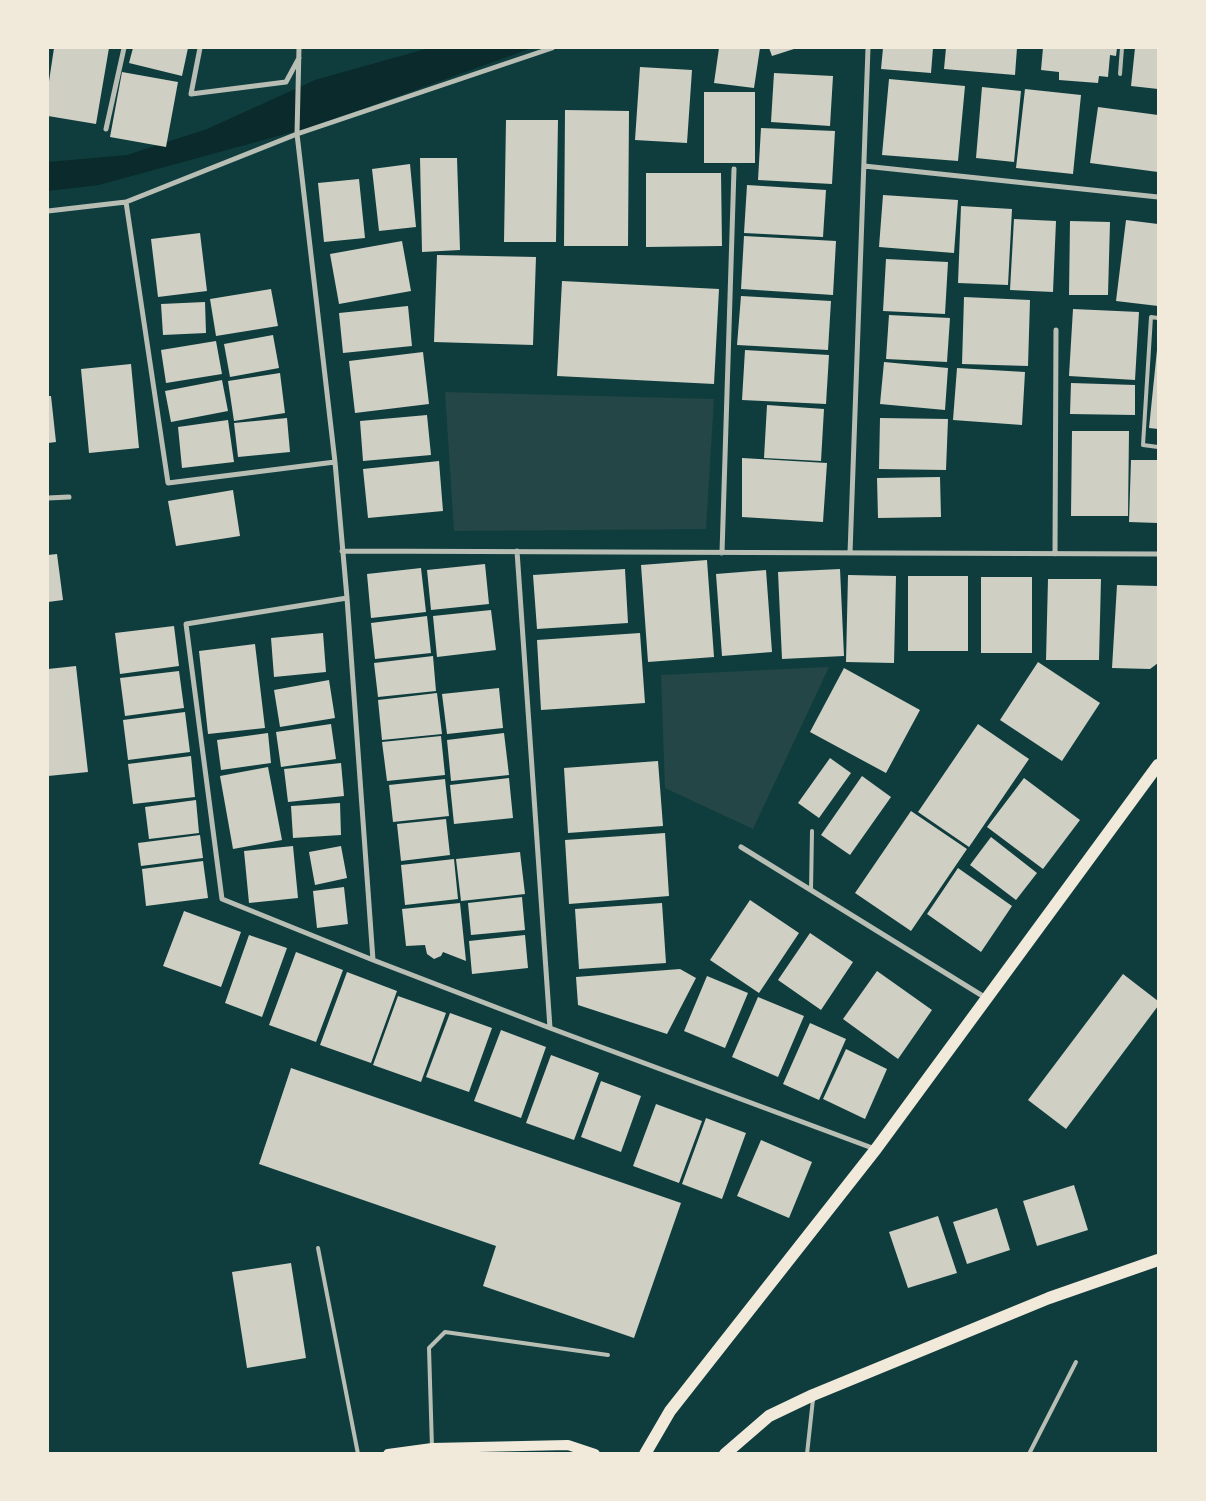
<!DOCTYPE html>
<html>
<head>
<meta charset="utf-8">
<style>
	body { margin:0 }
	#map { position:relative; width:1206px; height:1501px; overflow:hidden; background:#0f3d3e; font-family:"Fira Sans Condensed",sans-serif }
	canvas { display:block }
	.frame { position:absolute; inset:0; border:49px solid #f1e9da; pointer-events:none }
</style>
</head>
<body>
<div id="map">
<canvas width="1206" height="1501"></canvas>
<div class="frame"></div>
</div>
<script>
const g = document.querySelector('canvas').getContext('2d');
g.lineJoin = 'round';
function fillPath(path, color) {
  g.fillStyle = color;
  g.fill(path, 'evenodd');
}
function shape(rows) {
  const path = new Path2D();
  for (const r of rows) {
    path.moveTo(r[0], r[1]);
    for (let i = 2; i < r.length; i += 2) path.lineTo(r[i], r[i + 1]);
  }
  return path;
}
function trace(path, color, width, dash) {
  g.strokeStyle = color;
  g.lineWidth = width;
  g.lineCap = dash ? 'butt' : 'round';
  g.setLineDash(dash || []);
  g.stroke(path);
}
fillPath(shape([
	[445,392,714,399,706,529,454,531],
	[829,667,753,829,665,788,661,675]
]), '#244646');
fillPath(shape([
	[429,48,532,48,318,125,99,185,48,191,48,162,127,155,207,129,315,80]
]), '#0a2a2b');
fillPath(shape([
	[54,48,109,48,96,124,48,116,48,88],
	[133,48,188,48,182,76,129,63],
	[719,48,760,48,754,88,714,83],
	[769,48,797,48,772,56],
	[883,48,933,48,931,73,881,69],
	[946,48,1017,48,1015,75,944,69],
	[1043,48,1117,48,1116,56,1110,55,1108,77,1099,76,1098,83,1059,80,1059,72,1041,70],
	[1135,48,1158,48,1158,89,1131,86],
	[640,67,692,70,687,143,635,140],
	[122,72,178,82,166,147,110,137],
	[774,73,833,76,830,126,771,122],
	[889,79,965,86,958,161,882,155],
	[982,87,1021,91,1014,162,976,158],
	[1025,89,1081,95,1073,174,1016,168],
	[704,92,755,92,755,163,704,163],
	[1098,107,1158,115,1158,172,1090,163],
	[565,110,629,111,628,246,564,246],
	[506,120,558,120,556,242,504,242],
	[761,128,835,131,832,184,758,180],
	[420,158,457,158,460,250,422,252],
	[410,164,416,227,379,231,372,169],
	[646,173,721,173,722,246,646,247],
	[359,179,365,238,324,242,318,183],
	[747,185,826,190,823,237,744,233],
	[883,195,958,200,954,253,879,247],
	[961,206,1012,209,1008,285,958,283],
	[1014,219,1056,221,1053,292,1010,290],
	[1126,220,1158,224,1158,306,1116,301],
	[1070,221,1110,222,1108,295,1069,295],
	[200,233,207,291,158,297,151,239],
	[744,236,836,241,833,295,741,289],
	[402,241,411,291,339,304,330,254],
	[437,255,536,257,533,345,434,342],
	[886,259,948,262,945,314,883,311],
	[562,281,719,289,714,384,557,376],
	[271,289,278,326,216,336,210,299],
	[741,296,831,301,828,350,737,345],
	[964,297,1030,300,1028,366,962,364],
	[205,302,206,333,163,335,161,304],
	[408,306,412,346,343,353,339,313],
	[1073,309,1139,312,1135,380,1069,376],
	[889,315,950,318,947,362,886,359],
	[273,335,279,368,230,377,224,344],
	[216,341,222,374,166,383,161,350],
	[745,350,829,355,826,404,742,400],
	[1157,350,1158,351,1158,429,1149,428],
	[423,352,429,404,355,413,349,361],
	[884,362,948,368,945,410,880,404],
	[131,364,139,448,89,453,81,369],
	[957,368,1025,372,1022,425,953,420],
	[280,373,285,413,234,421,228,381],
	[222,380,228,411,171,422,165,391],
	[1071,383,1135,385,1135,415,1070,414],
	[48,396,51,396,56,442,48,443],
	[767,405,824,409,821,461,764,458],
	[427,415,431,455,363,461,360,421],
	[287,418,290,452,238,457,234,423],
	[880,418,948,419,946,470,879,469],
	[228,420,234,462,182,468,178,427],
	[1072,431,1129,431,1128,516,1071,516],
	[742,458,827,463,823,522,742,517],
	[1131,460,1158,460,1158,523,1129,522],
	[439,461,443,511,368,518,363,469],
	[940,477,941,517,878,518,877,478],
	[233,490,240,536,176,546,168,501],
	[57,554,63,600,48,602,48,555],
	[707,560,714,657,648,662,641,565],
	[485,564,489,604,431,610,427,570],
	[421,568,426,612,371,618,367,574],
	[625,569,628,623,537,629,533,575],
	[840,569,844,656,782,659,778,572],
	[766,570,772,652,722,656,716,574],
	[848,575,896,576,894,663,846,662],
	[908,576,968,576,968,651,908,651],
	[981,577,1032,577,1032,653,981,653],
	[1048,579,1101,579,1099,660,1046,660],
	[1117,585,1158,586,1158,663,1150,669,1112,668],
	[491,610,496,650,437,657,433,616],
	[427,616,431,653,375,659,371,623],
	[174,626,179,666,120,674,115,633],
	[323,633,326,672,274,677,271,638],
	[640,633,645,703,541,710,537,640],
	[255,644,265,728,208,734,199,651],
	[433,656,436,691,378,697,374,663],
	[1038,662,1100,703,1062,761,1000,720],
	[76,666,88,772,48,776,48,669],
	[844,668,920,710,886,773,810,732],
	[179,671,184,708,125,716,120,678],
	[329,680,335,718,280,727,274,690],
	[499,688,503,728,447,734,442,694],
	[437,693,442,734,382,740,378,700],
	[185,712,190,752,128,760,123,720],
	[331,724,336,759,281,767,276,732],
	[978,724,1029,759,969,847,918,812],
	[268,733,271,763,221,770,217,740],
	[504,733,509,775,451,781,447,740],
	[441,736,445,775,387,781,382,742],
	[191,756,195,797,133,804,128,764],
	[830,758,851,773,819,818,798,803],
	[658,761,663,826,568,833,564,768],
	[341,763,344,796,288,802,284,769],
	[268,767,282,840,233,849,220,776],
	[862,776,891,797,850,855,821,835],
	[509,778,513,818,454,824,450,785],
	[1024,778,1080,820,1043,869,987,827],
	[445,779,449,816,393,822,389,785],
	[196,800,199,833,149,839,145,807],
	[340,803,341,835,293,838,291,806],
	[911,811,967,849,911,931,855,893],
	[446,819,450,855,401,861,397,824],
	[665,833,669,896,569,904,565,840],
	[200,835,203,858,141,866,138,843],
	[991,837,1037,873,1016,900,970,865],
	[293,846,298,898,249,903,244,851],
	[341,846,347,878,315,885,309,852],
	[520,852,525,894,461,901,456,859],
	[454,859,458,899,405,905,401,865],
	[203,861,208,898,146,906,142,869],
	[958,868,1012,906,981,952,927,914],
	[344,887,348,924,317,928,313,891],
	[522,897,525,930,471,935,468,903],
	[750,900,799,933,759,993,710,960],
	[460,903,466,961,443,952,441,956,434,959,427,954,425,945,406,946,402,909],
	[662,903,666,963,579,969,575,909],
	[184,911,241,932,221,987,163,966],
	[810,933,853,962,821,1010,778,980],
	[249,935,287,948,262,1017,225,1003],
	[525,935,528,968,472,974,469,941],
	[296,952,343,970,316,1042,269,1025],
	[680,969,696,978,667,1034,578,1005,576,977],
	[877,971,932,1010,898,1059,843,1019],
	[347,972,397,991,371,1063,320,1045],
	[1123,974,1158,1001,1158,1006,1066,1129,1028,1100],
	[707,976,748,993,725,1048,684,1031],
	[398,996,446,1013,421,1082,373,1065],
	[758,997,804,1016,778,1077,732,1057],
	[450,1013,492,1028,469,1092,426,1077],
	[810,1023,846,1039,819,1100,783,1084],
	[501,1030,546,1047,521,1118,474,1101],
	[846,1049,887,1069,865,1119,823,1099],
	[551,1055,599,1073,574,1140,526,1123],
	[291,1068,681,1203,634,1338,483,1286,496,1246,259,1164],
	[601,1081,641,1096,621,1152,581,1137],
	[656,1104,702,1121,679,1183,633,1166],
	[706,1118,746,1133,722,1199,682,1184],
	[761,1140,812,1162,789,1218,737,1196],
	[1074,1185,1088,1230,1037,1246,1023,1201],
	[997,1208,1010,1250,967,1264,953,1222],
	[938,1216,957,1273,908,1288,889,1232],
	[291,1263,306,1358,247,1368,232,1272]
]), '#cfcfc3');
trace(shape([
	[1120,74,1122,48],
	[1158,318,1151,317,1143,445,1158,447],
	[811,890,812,831],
	[318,1248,358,1454],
	[432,1448,429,1348,445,1332,608,1355],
	[807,1454,813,1399],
	[1029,1454,1076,1362]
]), '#b8beb3', 4);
trace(shape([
	[200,48,191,94,286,82,299,58],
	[299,48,297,134,335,462,347,598,373,960],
	[106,129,124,48],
	[864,166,1158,197],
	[126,202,168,483,335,462],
	[48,211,126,202,297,134,552,48],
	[48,498,69,497],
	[342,551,1158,554],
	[517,551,550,1028],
	[722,553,734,169],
	[850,553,868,48],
	[1055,554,1056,330],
	[347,598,186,624,222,899,373,960,550,1028,875,1149],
	[741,847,986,998]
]), '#b8beb3', 5);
trace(shape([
	[388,1454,432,1448,568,1445,595,1454]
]), '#f1e9da', 10);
trace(shape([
	[645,1454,670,1411,876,1149,1158,765],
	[725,1454,769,1416,813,1395,1049,1298,1158,1260]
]), '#f1e9da', 12);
</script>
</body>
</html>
